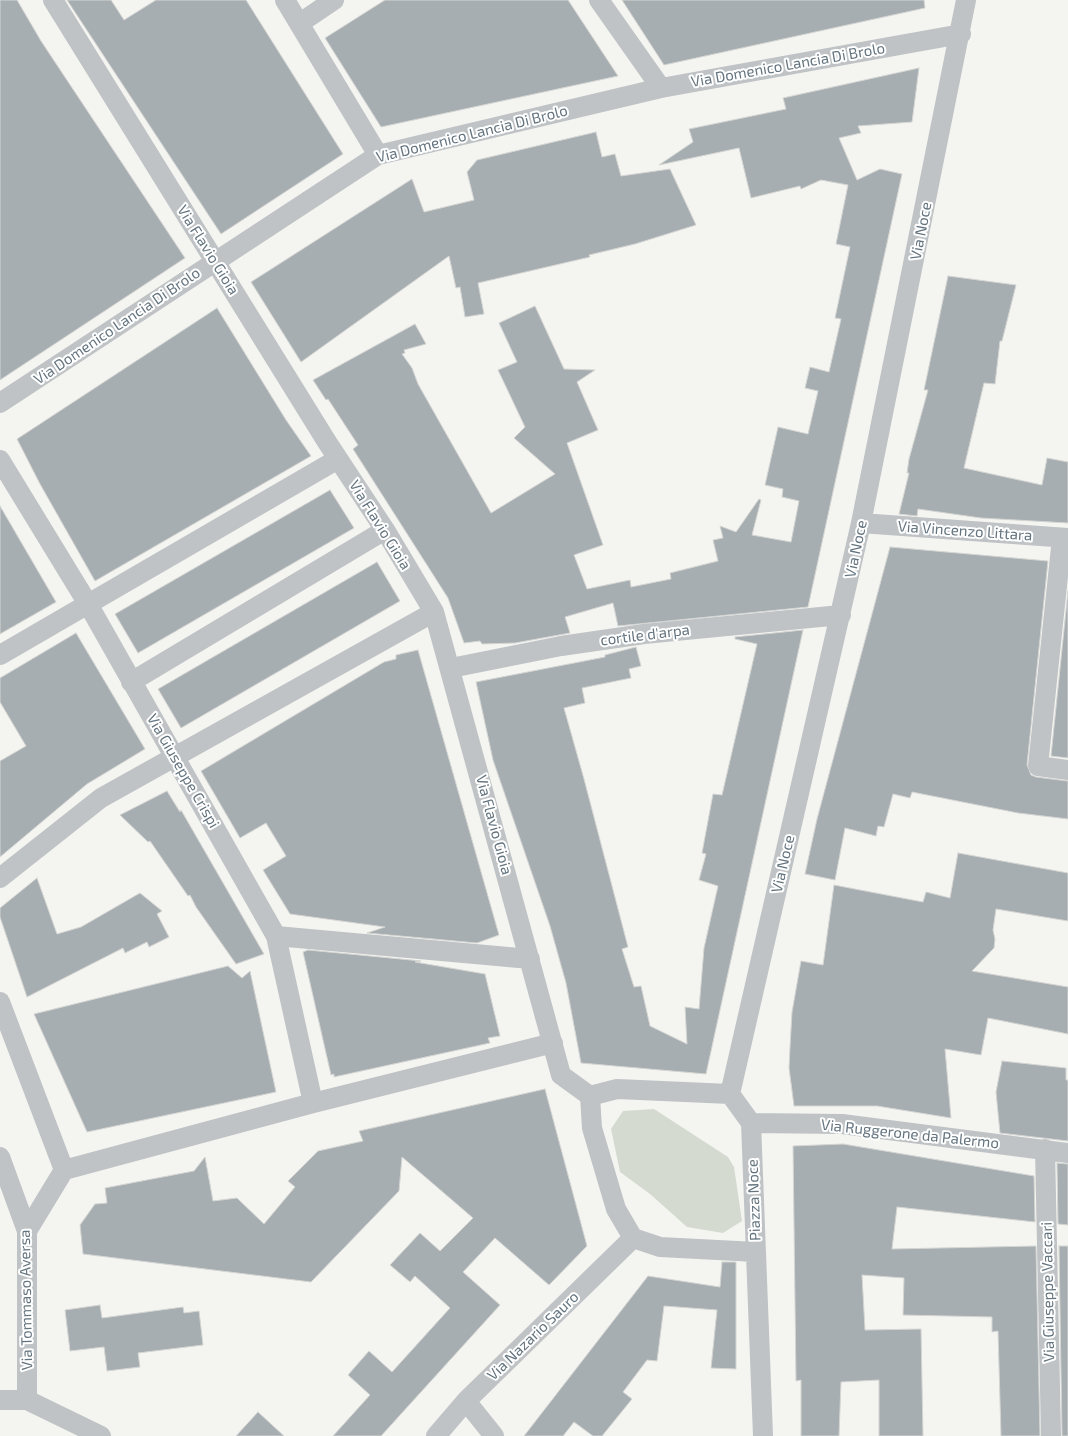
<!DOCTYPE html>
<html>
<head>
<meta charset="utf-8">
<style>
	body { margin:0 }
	canvas { display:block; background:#f4f4f0 }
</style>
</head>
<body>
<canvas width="1068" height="1436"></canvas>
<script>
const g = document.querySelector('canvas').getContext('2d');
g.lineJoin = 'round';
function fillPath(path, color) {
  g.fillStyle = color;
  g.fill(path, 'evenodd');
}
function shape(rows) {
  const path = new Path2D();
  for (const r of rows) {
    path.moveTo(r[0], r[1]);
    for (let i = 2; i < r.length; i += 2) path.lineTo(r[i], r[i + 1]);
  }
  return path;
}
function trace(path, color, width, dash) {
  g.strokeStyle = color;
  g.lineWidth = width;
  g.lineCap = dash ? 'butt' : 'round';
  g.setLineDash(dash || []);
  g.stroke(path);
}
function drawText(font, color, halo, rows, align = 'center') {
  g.font = font + ' "Exo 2",sans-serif';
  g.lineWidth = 4;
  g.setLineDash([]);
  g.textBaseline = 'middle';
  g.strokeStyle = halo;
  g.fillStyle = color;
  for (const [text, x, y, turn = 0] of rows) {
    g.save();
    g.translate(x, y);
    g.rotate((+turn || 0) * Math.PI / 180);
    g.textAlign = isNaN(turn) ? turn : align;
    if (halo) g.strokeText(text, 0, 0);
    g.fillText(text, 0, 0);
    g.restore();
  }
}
fillPath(shape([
	[654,1109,728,1157,734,1167,742,1221,723,1233,687,1227,650,1194,620,1172,611,1129,623,1111]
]), '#d5dad1');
const building = shape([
	[0,0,17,0,41,41,185,258,0,380,0,0],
	[67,0,111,0,124,20,156,0,246,0,343,154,221,234,67,0],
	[385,0,568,0,618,76,381,127,325,38,385,0],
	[622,0,924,0,925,8,664,65,622,0],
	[919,68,912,122,858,126,861,133,839,138,857,180,880,169,902,174,808,607,618,626,613,603,565,617,570,633,515,643,482,644,480,641,464,643,448,598,353,449,358,445,328,399,326,400,313,380,415,324,426,344,404,350,405,353,402,354,412,368,418,384,491,513,555,474,514,438,525,427,498,370,517,362,499,323,535,306,564,369,595,370,577,382,598,430,567,443,603,545,574,555,587,589,630,580,631,587,671,579,670,573,718,561,713,540,723,538,720,526,736,532,759,499,761,500,752,535,791,542,799,501,782,497,783,489,765,485,778,427,808,434,818,391,805,388,810,367,829,372,841,319,835,318,850,247,836,244,848,185,821,180,801,189,800,186,751,198,739,148,659,165,693,142,689,129,786,109,783,98,919,68],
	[596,132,602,157,615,154,621,176,670,169,696,225,635,244,589,255,590,257,478,283,484,314,465,317,460,287,456,288,449,256,301,362,251,282,412,179,424,212,474,200,467,172,477,160,596,132],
	[948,276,1016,285,1002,341,1000,341,995,384,984,383,964,468,1042,485,1047,458,1068,462,1068,523,981,518,918,509,917,516,899,514,909,473,907,473,909,459,928,390,924,390,948,276],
	[217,308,286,420,311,456,95,581,40,484,17,439,217,308],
	[330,490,354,528,138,653,115,614,330,490],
	[0,506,56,602,0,634,0,506],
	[890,547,1048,561,1027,765,1031,775,1036,777,1068,781,1068,819,1018,813,912,792,910,798,893,794,884,827,878,826,876,836,845,828,835,880,805,874,817,819,890,547],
	[377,562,400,601,181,728,158,689,377,562],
	[1068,591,1068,758,1051,756,1068,591],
	[803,630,706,1074,581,1063,566,983,550,926,493,760,476,682,605,657,605,655,636,647,641,666,629,669,631,678,582,688,585,703,564,708,584,779,628,947,622,949,634,987,641,986,650,1026,687,1044,685,1007,699,1009,704,948,718,886,699,880,706,854,702,853,713,794,722,795,757,644,735,639,735,637,803,630],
	[76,633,145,749,87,784,0,857,0,761,26,746,0,702,0,678,76,633],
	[418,650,499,935,477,943,367,933,385,927,290,914,263,870,286,856,266,823,240,838,201,771,384,662,396,659,396,655,418,650],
	[167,791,180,812,181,810,264,954,236,964,196,907,190,895,188,896,150,841,148,842,120,815,167,791],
	[958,853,1068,873,1068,921,996,909,993,930,995,939,994,948,972,971,1068,987,1068,1034,988,1018,981,1055,945,1049,951,1118,877,1106,794,1106,789,1068,790,1047,792,1012,801,961,823,965,834,885,923,902,926,892,950,898,958,853],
	[37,878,57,934,81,927,140,893,162,911,157,914,169,937,149,947,147,942,125,953,123,948,27,997,0,917,0,908,37,878],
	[308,950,421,961,415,962,485,974,500,1036,488,1038,490,1043,334,1077,334,1074,331,1075,303,952,308,950],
	[228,966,242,978,250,971,276,1092,87,1132,34,1014,228,966],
	[1002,1061,1066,1068,1066,1080,1068,1080,1068,1141,1000,1133,996,1092,1002,1061],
	[545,1089,587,1246,549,1285,495,1238,463,1272,500,1305,381,1436,333,1436,370,1395,348,1375,369,1351,392,1372,450,1308,415,1276,410,1282,390,1265,420,1233,440,1251,473,1218,402,1157,399,1191,311,1282,83,1254,80,1225,95,1204,107,1203,105,1188,194,1171,205,1157,213,1201,237,1198,264,1224,295,1187,288,1181,318,1151,363,1141,359,1131,545,1089],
	[843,1144,1034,1176,1035,1222,897,1207,892,1249,1036,1246,1040,1436,1001,1436,998,1331,992,1332,992,1317,903,1315,904,1278,862,1275,865,1330,921,1329,923,1436,879,1436,879,1380,841,1382,839,1436,801,1436,801,1380,796,1381,793,1146,843,1144],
	[1057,1163,1068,1164,1068,1225,1058,1224,1057,1163],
	[1059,1246,1068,1246,1068,1436,1062,1436,1059,1246],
	[722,1262,736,1262,736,1369,711,1368,717,1310,664,1306,657,1361,647,1360,623,1392,632,1399,602,1436,593,1436,574,1422,563,1436,524,1436,648,1276,720,1287,722,1262],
	[100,1305,102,1318,183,1307,184,1313,199,1311,203,1345,138,1353,140,1367,107,1371,104,1347,70,1351,65,1310,100,1305],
	[258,1412,284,1436,236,1436,258,1412]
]);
fillPath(building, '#a6aeb2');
trace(building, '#d5d5d3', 1);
trace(shape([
	[53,0,327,442,385,530,434,612,561,1075,590,1096],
	[285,0,378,155],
	[599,0,661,88],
	[300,23,334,0],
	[0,403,378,155,661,88,961,34],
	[0,460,88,604,276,936,313,1103],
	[861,523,1068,538],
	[1062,538,1038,766,1068,770],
	[0,655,338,459],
	[451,668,561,646,644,634,841,615],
	[131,682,385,530],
	[0,878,101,798,434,612],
	[276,936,530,959],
	[0,1002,64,1170],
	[730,1094,861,523,966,0],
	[730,1094,751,1123,763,1436],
	[590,1096,592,1128,616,1209,633,1238,660,1247,756,1252],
	[590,1096,617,1089,730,1094],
	[751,1123,842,1124,1068,1153],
	[1045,1149,1051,1436],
	[0,1157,27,1231,27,1400],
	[27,1231,64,1170,313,1103,553,1043],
	[0,1400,27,1400,101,1436],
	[466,1401,494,1436],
	[436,1436,466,1401,633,1238]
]), '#bfc3c6', 20);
drawText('15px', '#64747f', '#fff', [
	["Via Domenico Lancia Di Brolo",788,65,-10],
	["Via Domenico Lancia Di Brolo",472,134,-14],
	["Via Noce",921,231,-79],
	["Via Flavio Gioia",208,250,58],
	["Via Domenico Lancia Di Brolo",117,326,-34],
	["Via Flavio Gioia",380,525,58],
	["Via Vincenzo Littara",965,531,4],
	["Via Noce",856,549,-78],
	["cortile d'arpa",645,635,-7],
	["Via Giuseppe Crispi",183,771,60],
	["Via Flavio Gioia",494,825,75],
	["Via Noce",783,864,-77],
	["Via Ruggerone da Palermo",910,1134,6],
	["Piazza Noce",754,1200,-92],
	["Via Giuseppe Vaccari",1048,1292,-91],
	["Via Tommaso Aversa",26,1300,-91],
	["Via Nazario Sauro",533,1336,-44]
]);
</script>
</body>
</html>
